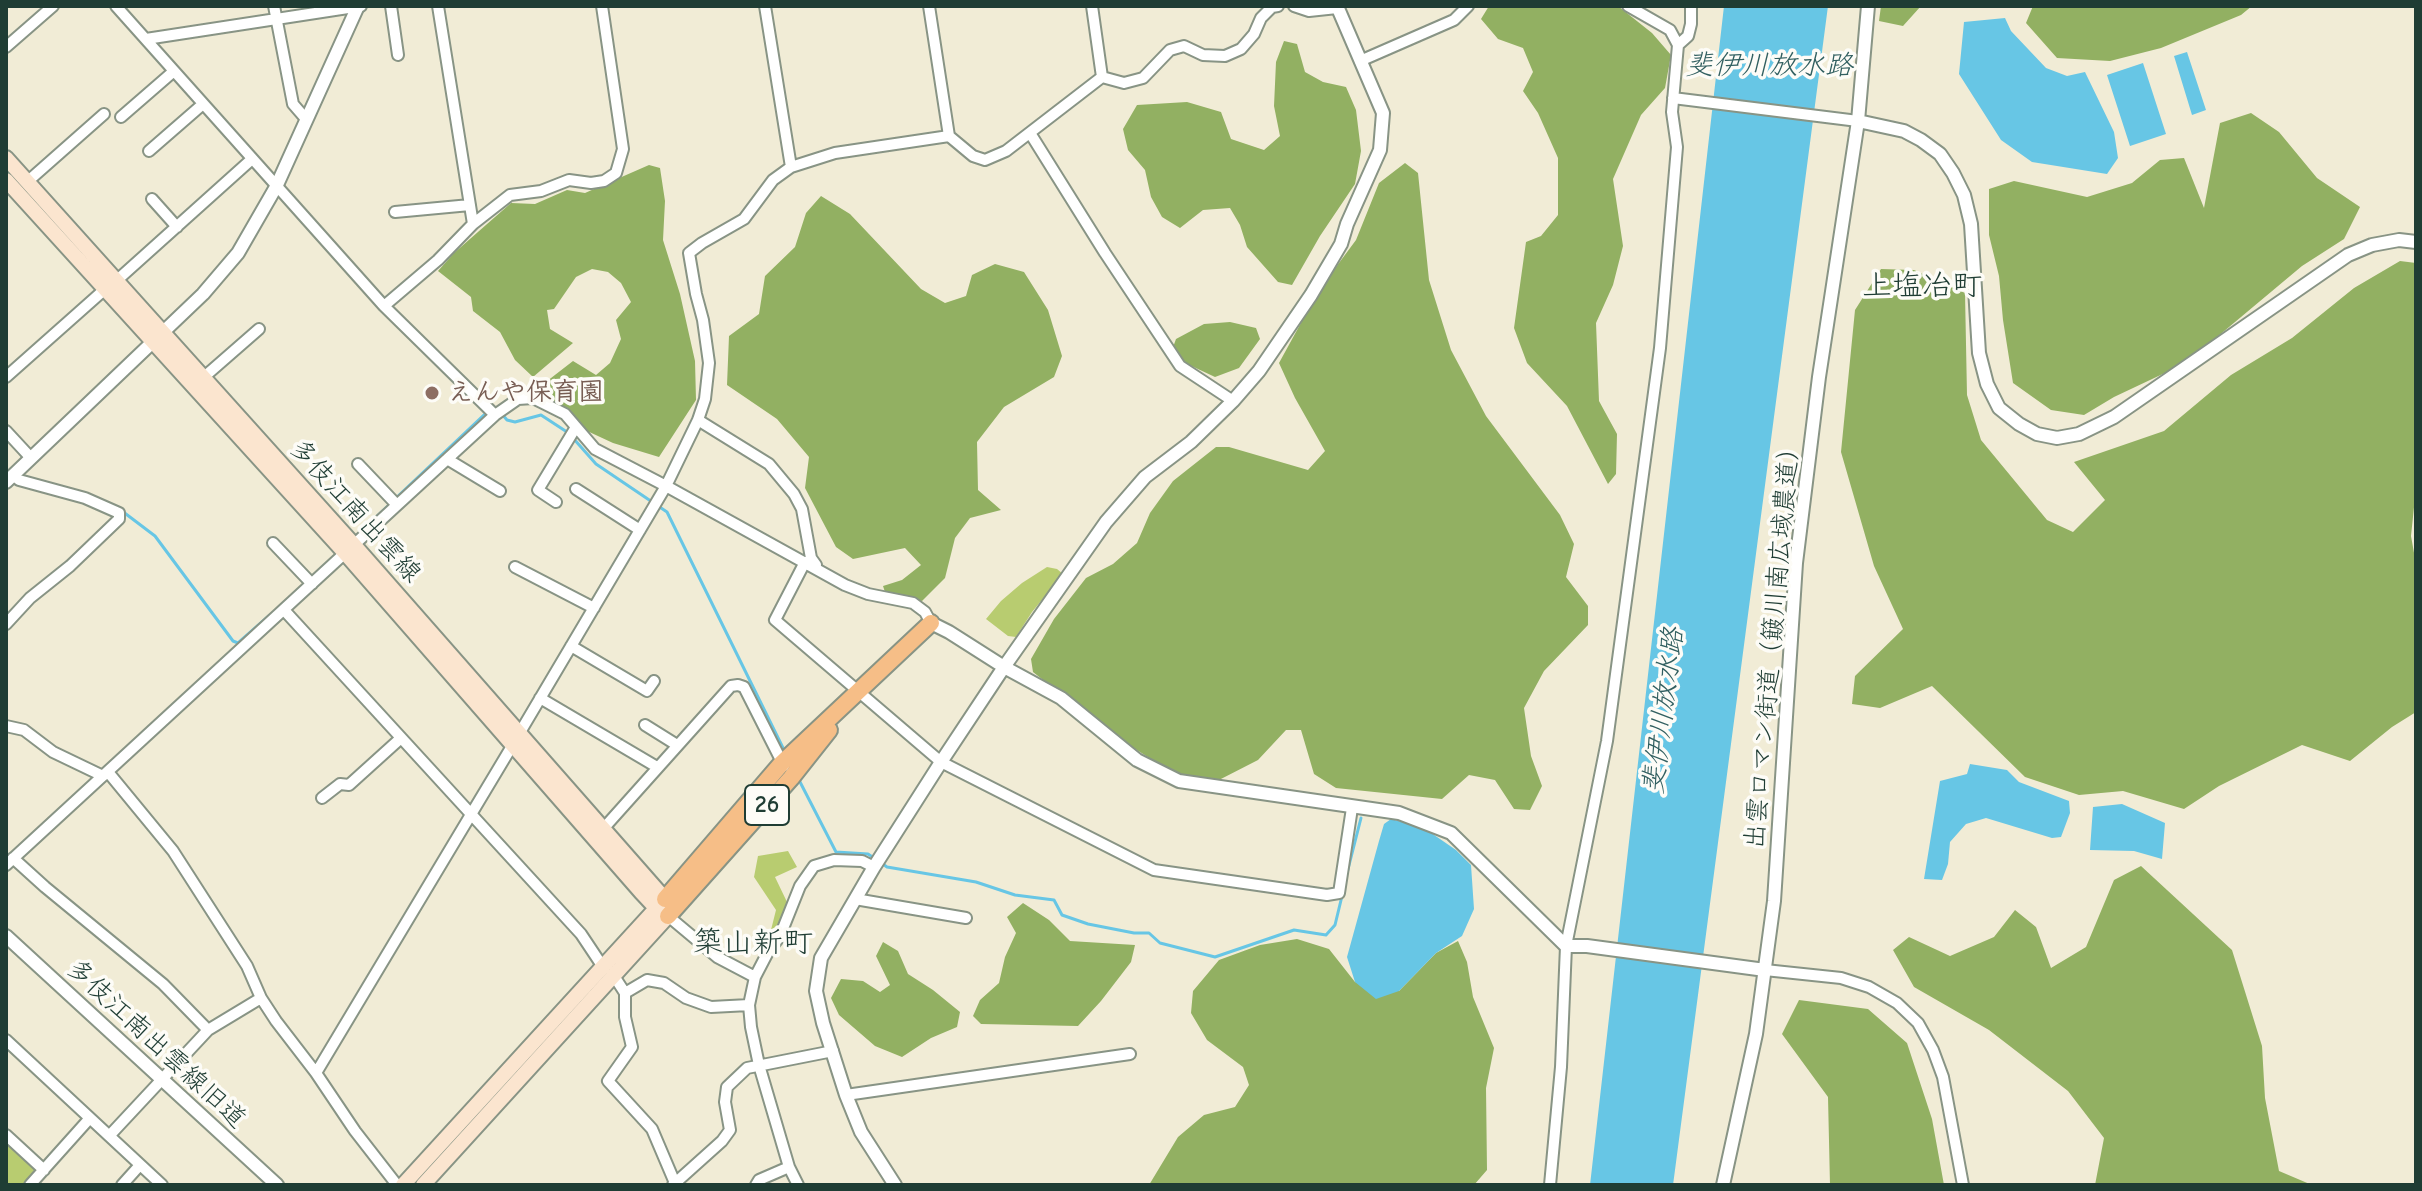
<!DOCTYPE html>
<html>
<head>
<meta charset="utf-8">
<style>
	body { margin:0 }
	#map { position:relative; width:2422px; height:1191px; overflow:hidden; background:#f1ecd6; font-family:"Comic Neue",sans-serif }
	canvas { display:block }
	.frame { position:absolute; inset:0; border:8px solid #1f3d34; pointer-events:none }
</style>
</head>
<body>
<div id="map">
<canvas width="2422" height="1191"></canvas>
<div class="frame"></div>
</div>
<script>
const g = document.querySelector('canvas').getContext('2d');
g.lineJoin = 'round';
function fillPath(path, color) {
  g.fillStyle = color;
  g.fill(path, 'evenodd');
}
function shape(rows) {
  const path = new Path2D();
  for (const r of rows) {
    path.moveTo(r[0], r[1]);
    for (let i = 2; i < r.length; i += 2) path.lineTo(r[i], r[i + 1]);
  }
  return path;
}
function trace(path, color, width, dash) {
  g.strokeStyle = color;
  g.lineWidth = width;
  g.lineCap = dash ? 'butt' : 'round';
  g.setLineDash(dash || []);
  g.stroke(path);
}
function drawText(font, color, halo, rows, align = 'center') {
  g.font = font + ' "Comic Neue","Klee One",sans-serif';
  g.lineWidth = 7;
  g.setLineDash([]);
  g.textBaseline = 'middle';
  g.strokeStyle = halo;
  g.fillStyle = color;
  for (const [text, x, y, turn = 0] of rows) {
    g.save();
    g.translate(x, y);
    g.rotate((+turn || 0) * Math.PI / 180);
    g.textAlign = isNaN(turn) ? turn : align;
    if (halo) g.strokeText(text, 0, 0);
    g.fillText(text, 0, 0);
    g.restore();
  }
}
fillPath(shape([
	[1047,567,1057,569,1063,574,1032,612,1016,637,1008,636,986,619,1001,601,1022,583],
	[788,851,797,867,775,877,787,902,776,935,770,934,776,910,754,877,758,856],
	[6,1142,35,1169,35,1174,24,1185,6,1185]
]), '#b8cc70');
fillPath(shape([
	[1489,6,1618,6,1652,33,1671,55,1665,88,1641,115,1613,179,1623,246,1613,285,1596,323,1599,401,1617,434,1616,474,1608,484,1567,406,1527,363,1514,328,1526,242,1541,236,1558,215,1558,158,1538,113,1523,91,1533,72,1523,48,1498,39,1481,19],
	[1881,6,1921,6,1903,26,1879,21],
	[2033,6,2252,6,2241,15,2161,48,2110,61,2057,58,2026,23],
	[1284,41,1297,44,1305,72,1323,82,1346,87,1356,110,1361,151,1355,184,1320,236,1292,285,1278,282,1247,247,1240,225,1230,208,1203,210,1180,228,1162,217,1151,197,1145,170,1128,150,1123,129,1137,105,1187,102,1221,112,1231,139,1264,150,1280,136,1274,106,1276,62],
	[2251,113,2279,132,2317,178,2360,207,2344,239,2302,266,2186,363,2114,397,2084,415,2051,410,2013,383,2003,320,1999,276,1989,235,1989,189,2014,181,2087,197,2132,183,2160,160,2184,158,2204,208,2220,123],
	[1405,163,1418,173,1429,280,1451,350,1486,416,1560,515,1574,544,1566,577,1588,606,1588,625,1544,671,1524,708,1531,756,1542,786,1530,810,1514,809,1495,780,1469,775,1442,799,1336,788,1314,774,1301,730,1286,730,1258,760,1217,781,1181,778,1110,733,1033,672,1031,659,1054,619,1086,578,1113,564,1137,543,1150,513,1173,481,1216,447,1229,447,1308,470,1325,451,1295,398,1279,363,1319,290,1356,240,1379,183],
	[649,165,660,168,665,201,663,240,680,294,695,361,696,400,659,457,613,443,585,430,571,413,553,403,542,385,573,361,596,375,610,363,621,339,616,320,631,302,621,283,608,272,592,269,576,277,554,309,547,310,550,329,573,343,533,377,515,360,500,332,473,311,471,297,438,271,454,253,511,203,535,204,567,190,585,193],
	[821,196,850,214,921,289,945,303,966,296,972,275,995,264,1024,272,1048,310,1062,356,1054,377,1004,407,977,442,978,490,1001,510,970,518,955,538,945,578,922,601,885,592,883,586,902,580,921,565,905,548,853,559,836,547,805,488,809,457,777,419,727,385,729,336,759,314,765,276,795,247,806,213],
	[2400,261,2416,263,2416,488,2411,536,2416,564,2416,712,2392,727,2350,761,2302,745,2219,786,2184,809,2123,791,2079,795,2025,777,1932,686,1880,708,1852,704,1855,676,1903,629,1874,566,1841,452,1855,310,1881,269,1914,270,1965,293,1967,395,1981,440,2047,520,2073,532,2105,500,2074,462,2164,431,2231,375,2292,338,2354,288],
	[1230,322,1256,328,1260,339,1239,368,1215,377,1183,362,1172,350,1176,339,1204,324],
	[2141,866,2232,950,2262,1046,2265,1098,2279,1171,2312,1185,2095,1185,2104,1138,2068,1091,1989,1030,1914,987,1893,950,1909,937,1950,956,1994,937,2015,910,2036,927,2051,968,2086,947,2114,880],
	[1023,903,1049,920,1070,941,1135,945,1131,962,1101,1001,1078,1026,981,1024,973,1016,980,1000,999,983,1005,957,1016,933,1007,917],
	[1297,939,1329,949,1355,982,1399,991,1436,953,1458,941,1467,962,1473,997,1494,1048,1486,1088,1487,1170,1474,1185,1149,1185,1178,1137,1204,1115,1235,1107,1249,1085,1243,1067,1207,1040,1191,1013,1193,991,1219,960,1260,945],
	[883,942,898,951,908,974,933,990,960,1012,957,1027,931,1038,902,1057,875,1046,839,1015,831,998,841,979,863,981,880,992,890,985,876,956],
	[1799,1000,1868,1009,1907,1043,1932,1119,1944,1185,1830,1185,1828,1097,1782,1034]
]), '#92b062');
fillPath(shape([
	[1724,6,1828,6,1673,1185,1590,1185],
	[2005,18,2011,31,2046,68,2067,76,2085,72,2114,132,2118,158,2107,174,2032,162,2001,140,1959,74,1964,22],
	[2187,52,2206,110,2192,115,2174,56],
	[2143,63,2166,134,2130,146,2107,75],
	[1970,764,2007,770,2019,782,2069,801,2070,813,2061,837,2052,838,1986,818,1966,824,1950,842,1948,864,1942,880,1924,879,1940,781,1967,774],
	[2122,804,2165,823,2162,859,2134,851,2090,850,2093,807],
	[1391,819,1424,828,1456,850,1471,865,1474,909,1462,936,1436,953,1399,991,1376,999,1355,982,1347,957,1379,841,1384,824]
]), '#67c6e5');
trace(shape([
	[501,413,507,420,515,422,541,415,567,432],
	[573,438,596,464,667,512,785,752],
	[396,498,486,413],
	[122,511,155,536,233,641,238,643,270,615],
	[355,537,390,504],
	[320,569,338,553],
	[799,780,836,852,868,854,874,858],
	[880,862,887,867,976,882,1015,895,1054,900,1062,915,1088,924,1134,933,1149,933,1160,943,1215,957,1294,930,1326,935,1335,925,1342,896],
	[1346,877,1361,818]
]), '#67c6e5', 3);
const minor = shape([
	[116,6,384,306,495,415],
	[274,6,293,104,306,119],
	[391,6,398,55],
	[438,6,473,224],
	[765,6,791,167],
	[929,6,949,136],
	[1092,6,1102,77],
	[1294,6,1309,11,1337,8],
	[146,39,361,6],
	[1678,45,1688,36,1691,24,1691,6],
	[6,47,53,6],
	[1360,61,1454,20,1468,6],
	[1673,98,1858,121],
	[121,117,174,71],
	[1030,133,1105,253,1180,366,1233,401],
	[149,151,203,104],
	[27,182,104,114],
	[152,199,177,227],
	[395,212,470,205],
	[115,282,252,159],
	[384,306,438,260,473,224,510,195,541,191,569,180,591,183,604,181,616,173,623,149,602,6],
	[6,377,104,290],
	[204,377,259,329],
	[698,420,769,464,794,494,802,509,811,558,816,565],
	[6,431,31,458],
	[447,459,500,491],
	[358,464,397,505],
	[576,489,640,530],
	[556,502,538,490,576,427],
	[273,543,312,584],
	[805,562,775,620,941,762,1154,870,1327,895,1339,893,1352,808],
	[515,567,594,608],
	[284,610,581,934,603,967],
	[6,624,30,598,70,566,119,519,119,513,85,498,19,480,13,475],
	[571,646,647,691,654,681],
	[540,698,657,767],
	[645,725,677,745],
	[6,726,24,730,53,752,103,776],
	[519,734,666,486,698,420,705,399,709,363,703,320,696,294,689,253,702,243,744,219,773,180,791,167,835,153,949,136,973,156,985,160,1006,151,1102,77,1124,83,1143,78,1170,50,1184,46,1203,55,1225,56,1241,49,1254,34,1261,18,1272,7,1278,6],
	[108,772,173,851,247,966,261,998,276,1021,316,1073,355,1131,397,1185],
	[322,798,340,784,349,785,401,738],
	[603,829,731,686,738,685,744,687,784,766],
	[13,858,45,887,163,984,208,1030],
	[6,865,495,415,518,399,533,398,565,414,595,449,666,486,845,585,868,594,913,603,925,612,931,623],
	[855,899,966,918],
	[668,916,717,957,755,977],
	[1765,970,1841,978,1869,987,1897,1003,1918,1023,1933,1050,1943,1077,1963,1185],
	[614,976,625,993,625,1017,632,1047,608,1081,652,1129,675,1183],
	[625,993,647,980,664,983,686,998,711,1007,749,1005],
	[6,1040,162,1185],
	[316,1073,512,746],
	[846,1095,1130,1054],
	[6,1135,44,1170],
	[110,1135,208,1030,261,998],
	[30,1185,90,1118],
	[122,1185,140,1165],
	[673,1185,722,1141,730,1130,725,1102,727,1087,747,1068,833,1051],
	[756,1185,759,1180,789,1167],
	[798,1185,789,1167,759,1065,751,1027,749,1005,755,977,768,952,780,936,800,886,814,866,834,860,862,861,874,867],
	[1550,1185,1561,1067,1566,946,1607,741,1660,348,1677,147,1672,112,1678,45,1670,30,1628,6]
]);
const tertiary = shape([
	[1858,121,1904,131,1921,140,1940,154,1953,173,1964,195,1971,224,1979,353,1987,384,1999,408,2019,424,2037,434,2057,438,2079,434,2114,417,2348,255,2372,245,2399,240,2416,242],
	[6,482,203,294,238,253,276,187,358,6],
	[931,623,949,632,1004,667,1061,698,1137,760,1179,781,1399,813,1451,833,1566,946,1587,946,1765,970],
	[6,936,277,1185],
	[895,1185,861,1132,846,1095,823,1023,816,991,821,958,874,867,941,762,1004,667,1106,522,1145,477,1191,442,1233,401,1259,371,1311,295,1341,244,1347,224,1380,150,1383,113,1337,6],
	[1723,1185,1756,1034,1774,901,1796,563,1819,377,1858,121,1868,6]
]);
const secondary = shape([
	[6,158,354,545,665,899,667,907],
	[6,180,345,553,641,892,656,908,668,916],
	[403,1185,662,902],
	[423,1185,668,916]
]);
const primary = shape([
	[665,899,782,763,931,623],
	[668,916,791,778,829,730]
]);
trace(minor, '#889485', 14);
trace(tertiary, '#889485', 16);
trace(secondary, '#889485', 18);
trace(primary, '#889485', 20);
trace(minor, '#fff', 10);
trace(tertiary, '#fff', 12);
trace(secondary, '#fbe5cf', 14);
trace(primary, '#f6be87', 16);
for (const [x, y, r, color] of [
	[432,393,8,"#8d6e63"]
]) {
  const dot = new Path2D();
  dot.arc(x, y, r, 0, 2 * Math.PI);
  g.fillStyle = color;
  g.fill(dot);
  trace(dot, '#fdfcf7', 3);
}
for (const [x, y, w] of [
	[767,805,44]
]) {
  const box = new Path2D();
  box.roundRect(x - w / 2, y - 20, w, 40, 6);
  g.fillStyle = '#fdfcf7';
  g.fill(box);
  trace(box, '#1f3d34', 2);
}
drawText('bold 24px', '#1f3d34', null, [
	["26",767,805]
]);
drawText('bold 26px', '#785e54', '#fdfcf7', [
	["えんや保育園",448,393]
], 'left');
drawText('26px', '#1f3d34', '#fdfcf7', [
	["多伎江南出雲線",355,511,48],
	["出雲ロマン街道（簸川南広域農道）",1773,642,-85],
	["多伎江南出雲線旧道",156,1044,43]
]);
drawText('italic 28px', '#315f60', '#fdfcf7', [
	["斐伊川放水路",1769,66],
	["斐伊川放水路",1664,711,-83]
]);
drawText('30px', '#1f3d34', '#fdfcf7', [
	["上塩冶町",1922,287],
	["築山新町",753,944]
]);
</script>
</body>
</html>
